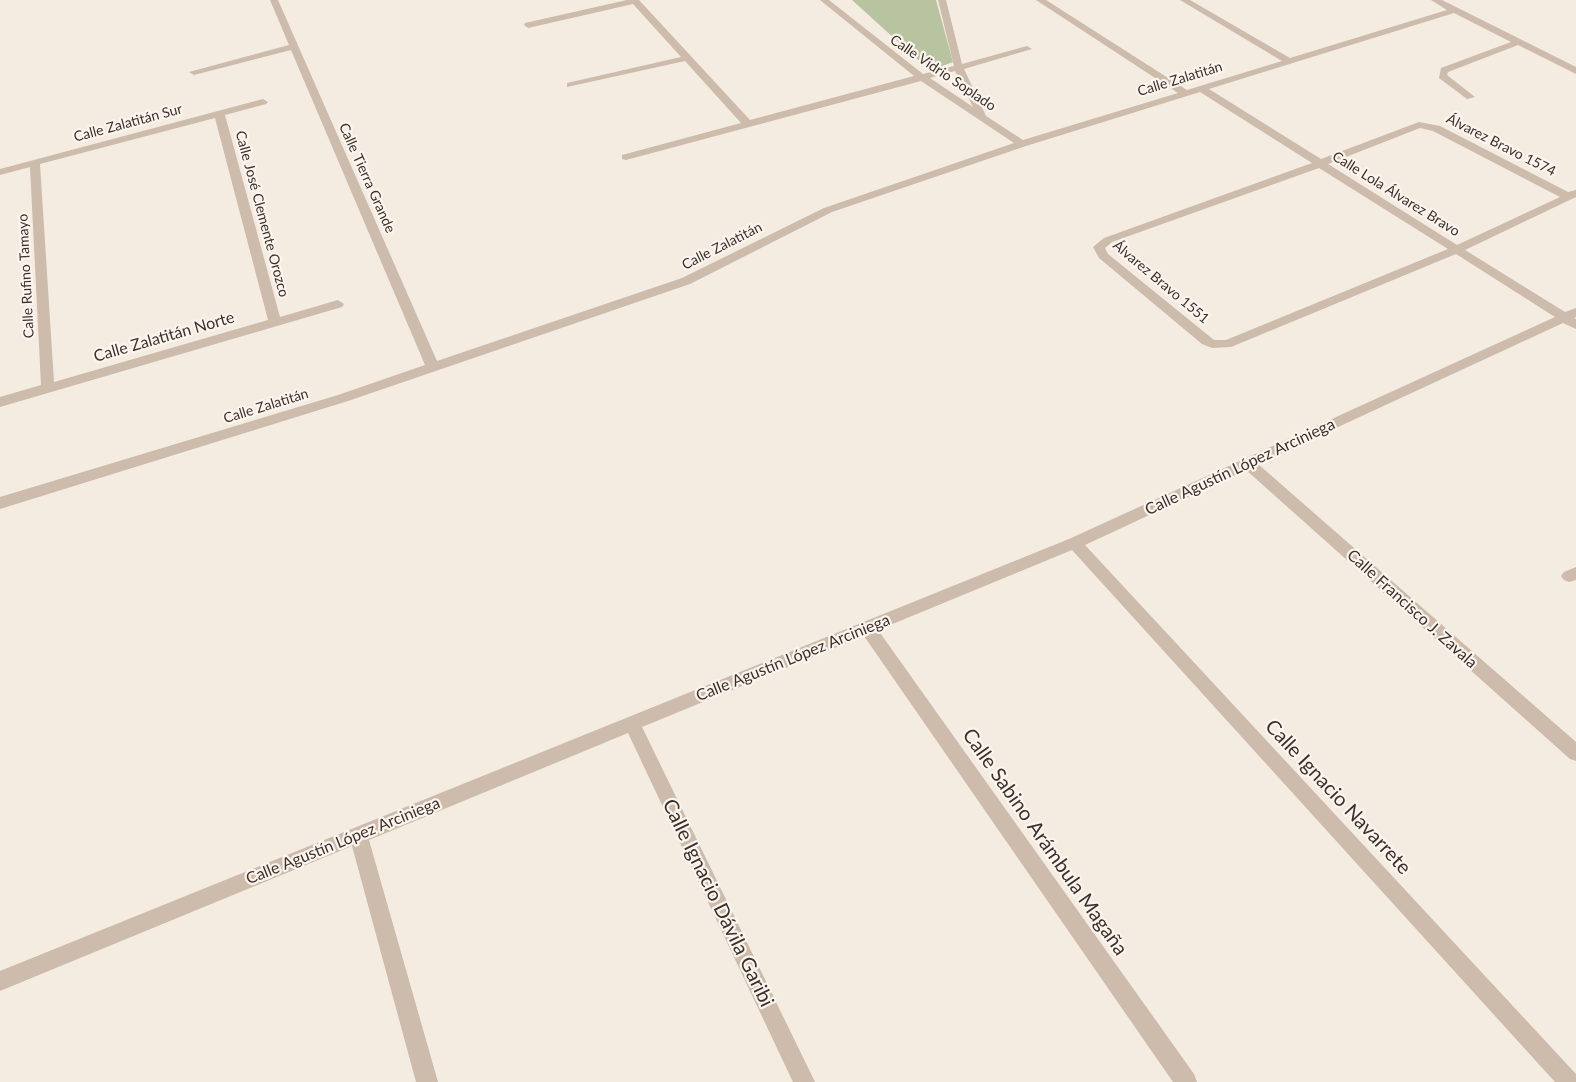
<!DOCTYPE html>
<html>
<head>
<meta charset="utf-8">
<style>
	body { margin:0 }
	canvas { display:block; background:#f4ebe1 }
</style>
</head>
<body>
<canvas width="1576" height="1082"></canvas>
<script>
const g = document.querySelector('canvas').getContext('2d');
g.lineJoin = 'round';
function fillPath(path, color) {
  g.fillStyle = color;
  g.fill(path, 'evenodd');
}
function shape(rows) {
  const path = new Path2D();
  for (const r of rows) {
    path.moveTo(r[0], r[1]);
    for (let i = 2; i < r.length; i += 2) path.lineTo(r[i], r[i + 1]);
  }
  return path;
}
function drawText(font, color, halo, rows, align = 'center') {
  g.font = font + ' Lato,sans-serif';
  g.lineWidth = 4.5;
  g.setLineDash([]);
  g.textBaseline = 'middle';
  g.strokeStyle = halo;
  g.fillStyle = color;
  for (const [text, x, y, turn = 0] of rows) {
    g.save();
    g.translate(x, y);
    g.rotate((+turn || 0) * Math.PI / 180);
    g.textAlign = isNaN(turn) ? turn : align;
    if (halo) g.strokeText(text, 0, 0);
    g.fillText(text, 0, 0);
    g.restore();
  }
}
fillPath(shape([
	[852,0,936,0,953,62,934,69,917,59]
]), '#b8c4a0');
fillPath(shape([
	[270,0,278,0,437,361,682,278,824,208,1014,143,921,81,626,160,622,159,622,155,741,123,685,61,567,87,567,83,681,57,633,4,528,28,524,25,525,23,627,0,639,0,750,120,914,76,820,0,829,0,923,74,954,66,938,0,946,0,962,64,1027,46,1032,49,964,69,986,116,1023,140,1178,93,1036,0,1046,0,1187,90,1282,61,1180,0,1190,0,1290,58,1447,10,1431,0,1442,0,1576,67,1576,74,1518,45,1448,72,1447,75,1475,97,1467,99,1439,78,1441,68,1511,42,1454,13,1209,89,1321,159,1419,122,1440,126,1568,192,1576,190,1576,197,1465,250,1565,312,1576,308,1576,317,1574,318,1576,319,1576,329,1563,323,1258,464,1576,742,1576,761,1570,759,1246,470,1085,545,1576,1074,1576,1082,1555,1082,1072,550,878,630,1194,1074,1197,1082,1173,1082,864,636,642,727,815,1082,793,1082,628,733,369,840,438,1082,416,1082,352,846,0,991,0,971,1069,539,1555,317,1456,254,1231,347,1212,348,1202,344,1099,258,1093,247,1104,238,1312,163,1200,92,1026,146,832,212,690,284,348,401,0,509,0,497,338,395,425,365,291,50,194,75,189,72,289,45,270,0],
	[955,71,973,107,930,78,955,71],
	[1420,128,1433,131,1560,197,1457,245,1328,164,1420,128],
	[1319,168,1448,249,1226,340,1214,340,1108,254,1105,248,1112,242,1319,168],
	[263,99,268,102,266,104,225,115,280,317,338,300,344,304,342,307,0,407,0,397,41,385,30,167,0,175,0,169,263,99],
	[215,118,268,320,54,382,40,164,215,118],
	[1576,567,1576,580,1569,582,1564,580,1561,576,1564,572,1576,567]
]), '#cdbbac');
drawText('14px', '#3b302b', '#fbf5ee', [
	["Calle Vidrio Soplado",943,73,34],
	["Calle Zalatitán",1180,79,-17],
	["Calle Zalatitán Sur",128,123,-15],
	["Álvarez Bravo 1574",1501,145,27],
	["Calle Tierra Grande",367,178,66],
	["Calle Lola Álvarez Bravo",1396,194,32],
	["Calle José Clemente Orozco",262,214,75],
	["Calle Zalatitán",722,246,-27],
	["Calle Rufino Tamayo",26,276,-93],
	["Álvarez Bravo 1551",1161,282,40],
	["Calle Zalatitán",266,406,-17]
]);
drawText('16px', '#3b302b', '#fbf5ee', [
	["Calle Zalatitán Norte",164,337,-16],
	["Calle Agustín López Arciniega",1240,467,-25],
	["Calle Francisco J. Zavala",1412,609,42],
	["Calle Agustín López Arciniega",793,658,-22],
	["Calle Agustín López Arciniega",343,841,-22]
]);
drawText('20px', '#3b302b', '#fbf5ee', [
	["Calle Ignacio Navarrete",1338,797,47],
	["Calle Sabino Arámbula Magaña",1045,842,55],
	["Calle Ignacio Dávila Garibi",718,903,64]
]);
</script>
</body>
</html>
